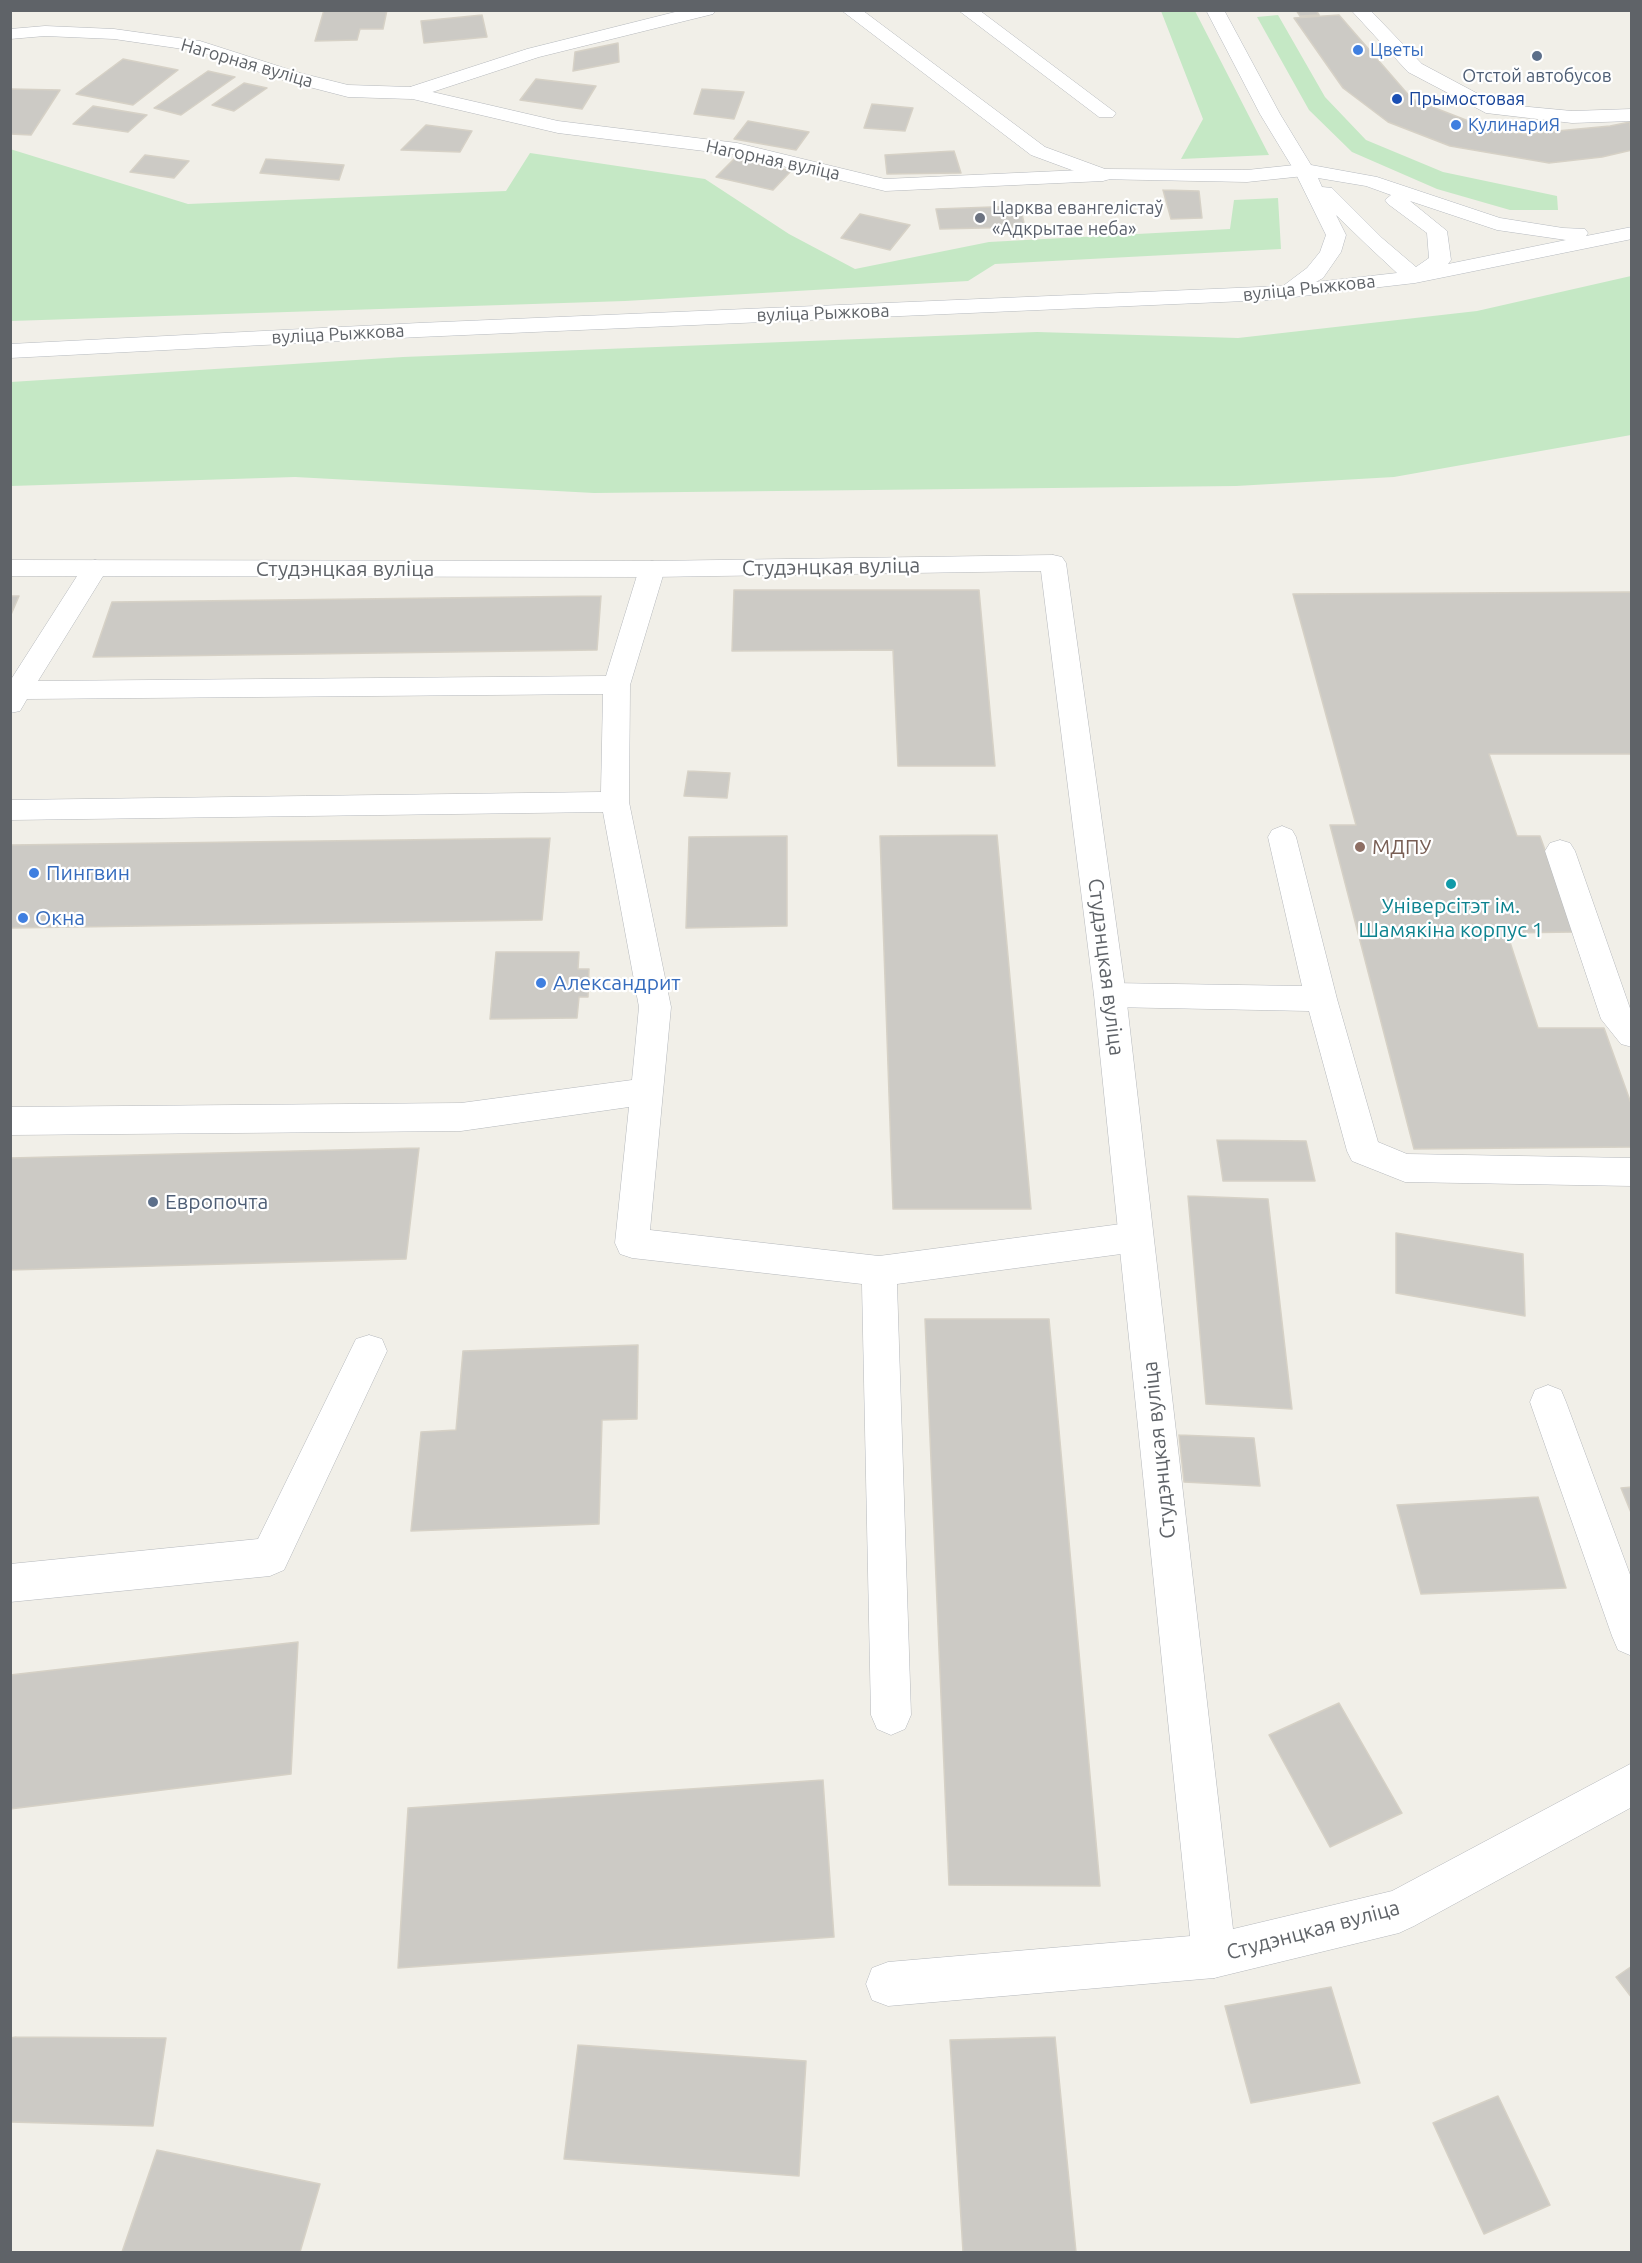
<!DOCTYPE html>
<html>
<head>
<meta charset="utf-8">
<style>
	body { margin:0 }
	#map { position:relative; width:1642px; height:2263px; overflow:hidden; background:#f1efe8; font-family:Ubuntu,sans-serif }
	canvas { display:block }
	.frame { position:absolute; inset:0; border:12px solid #5f6368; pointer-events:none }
</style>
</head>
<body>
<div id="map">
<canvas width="1642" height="2263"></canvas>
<div class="frame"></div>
</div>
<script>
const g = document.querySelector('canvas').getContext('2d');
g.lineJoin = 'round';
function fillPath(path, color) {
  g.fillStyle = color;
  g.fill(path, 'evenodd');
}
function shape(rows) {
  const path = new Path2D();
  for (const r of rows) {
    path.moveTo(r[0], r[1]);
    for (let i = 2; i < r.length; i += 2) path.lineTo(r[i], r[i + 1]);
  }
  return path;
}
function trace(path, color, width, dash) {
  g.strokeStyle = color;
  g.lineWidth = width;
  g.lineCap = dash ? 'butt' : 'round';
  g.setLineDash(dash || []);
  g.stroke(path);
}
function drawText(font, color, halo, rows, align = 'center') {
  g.font = font + ' Ubuntu,sans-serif';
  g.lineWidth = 4.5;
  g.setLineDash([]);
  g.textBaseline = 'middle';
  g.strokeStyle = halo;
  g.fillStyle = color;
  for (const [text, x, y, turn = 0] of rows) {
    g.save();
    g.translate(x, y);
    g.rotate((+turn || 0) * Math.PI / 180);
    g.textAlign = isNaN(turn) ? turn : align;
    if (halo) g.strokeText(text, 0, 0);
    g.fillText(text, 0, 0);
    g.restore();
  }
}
fillPath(shape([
	[1161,11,1195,11,1269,155,1181,159,1203,119],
	[1278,15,1325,97,1366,140,1443,172,1557,196,1558,210,1510,210,1437,189,1352,152,1309,110,1257,17],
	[10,149,188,204,506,191,530,153,705,179,789,234,855,269,989,242,1230,229,1234,200,1278,198,1281,249,995,264,968,281,625,301,11,321],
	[1631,276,1631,435,1394,477,1236,486,594,493,295,477,11,486,11,382,403,357,1037,332,1238,338,1477,311]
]), '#c5e8c5');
const building = shape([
	[324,10,387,10,383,29,360,29,357,40,315,41,324,10],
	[1296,10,1316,10,1319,15,1300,16,1296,10],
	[482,15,487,37,424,43,421,21,482,15],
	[1339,15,1412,99,1489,129,1525,134,1610,126,1630,122,1632,150,1602,157,1549,163,1450,146,1388,122,1343,88,1294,18,1339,15],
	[618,43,619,62,573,71,575,52,618,43],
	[123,59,178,70,133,105,76,94,123,59],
	[208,71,235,77,181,115,154,108,208,71],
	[536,79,596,86,582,109,520,100,536,79],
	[244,83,267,88,234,111,212,105,244,83],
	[10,89,60,90,31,135,10,134,10,89],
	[702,89,744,92,734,119,694,114,702,89],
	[872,104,913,108,905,131,864,128,872,104],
	[93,106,147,115,128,132,73,124,93,106],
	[748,121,809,132,796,150,734,139,748,121],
	[426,125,472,131,460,152,401,150,426,125],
	[954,151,961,173,887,174,885,155,954,151],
	[145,155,189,161,174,178,130,172,145,155],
	[735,158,791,171,773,190,716,177,735,158],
	[266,159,344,165,339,180,260,173,266,159],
	[1163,190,1199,191,1202,218,1171,219,1163,190],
	[1020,206,1025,227,940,229,936,209,1020,206],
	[860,214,910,225,890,250,841,238,860,214],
	[734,590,979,590,995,766,898,766,893,650,732,651,734,590],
	[1632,592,1632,754,1489,754,1517,836,1540,836,1574,932,1507,933,1538,1028,1604,1028,1632,1106,1632,1147,1414,1149,1330,825,1356,825,1293,594,1632,592],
	[10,596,19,596,10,617,10,596],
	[601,596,597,650,93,657,112,602,601,596],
	[688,771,730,773,727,798,684,796,688,771],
	[997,835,1031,1209,893,1209,880,836,997,835],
	[787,836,787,926,686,928,689,837,787,836],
	[550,838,542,920,10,928,10,845,550,838],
	[496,952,579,952,578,969,589,969,588,997,579,997,577,1018,490,1019,496,952],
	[1217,1140,1306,1141,1315,1181,1223,1181,1217,1140],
	[419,1148,406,1259,10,1270,10,1158,419,1148],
	[1188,1196,1268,1199,1292,1409,1206,1404,1188,1196],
	[1396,1233,1523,1254,1525,1316,1396,1293,1396,1233],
	[925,1319,1049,1319,1100,1886,949,1885,925,1319],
	[638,1345,637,1419,602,1420,599,1524,411,1531,421,1432,456,1430,463,1351,638,1345],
	[1179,1435,1254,1438,1260,1486,1184,1482,1179,1435],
	[1632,1487,1632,1515,1621,1488,1632,1487],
	[1538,1497,1566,1588,1421,1594,1397,1505,1538,1497],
	[298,1642,291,1774,10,1809,10,1675,298,1642],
	[1339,1703,1402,1813,1330,1847,1269,1735,1339,1703],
	[823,1780,834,1937,398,1968,408,1808,823,1780],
	[1632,1966,1632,1998,1616,1977,1632,1966],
	[1331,1987,1360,2083,1251,2103,1225,2006,1331,1987],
	[16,2037,166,2038,153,2126,10,2122,10,2038,16,2037],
	[1055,2037,1076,2252,963,2252,950,2040,1055,2037],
	[578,2045,806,2061,799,2176,564,2159,578,2045],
	[1498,2096,1550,2205,1484,2234,1433,2123,1498,2096],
	[157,2150,320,2184,300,2252,122,2252,157,2150]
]);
fillPath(building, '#cccac5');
trace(building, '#d6d1c6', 1.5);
const service = shape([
	[958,10,979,10,1116,113,1113,117,1099,117,958,10],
	[1351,10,1370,10,1422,64,1497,104,1572,111,1632,109,1632,121,1572,123,1486,113,1408,72,1351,10],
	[411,87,558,121,737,143,885,179,1103,169,1110,171,1113,175,1110,179,1103,181,885,191,737,155,558,133,404,97,402,93,404,89,411,87],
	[95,560,104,562,108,568,38,681,606,676,639,569,643,563,652,561,661,563,665,569,630,685,629,802,671,1007,650,1230,879,1256,1136,1222,1148,1226,1153,1237,1148,1248,1136,1252,897,1284,911,1715,905,1729,891,1735,877,1729,871,1715,862,1284,632,1258,620,1254,615,1243,629,1107,461,1131,10,1135,10,1107,461,1103,632,1080,639,1007,603,812,10,820,10,800,601,792,603,694,27,699,20,711,10,713,10,681,86,562,95,560],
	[1282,826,1292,830,1296,837,1337,999,1378,1142,1407,1154,1632,1158,1632,1186,1405,1182,1352,1161,1347,1151,1309,1011,1110,1007,1099,1004,1094,995,1099,986,1110,983,1302,986,1268,837,1272,830,1282,826],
	[1560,840,1570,843,1575,851,1632,1014,1632,1047,1621,1044,1601,1019,1545,851,1550,843,1560,840],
	[369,1335,382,1339,387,1351,284,1570,270,1576,10,1602,10,1564,258,1539,356,1339,369,1335],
	[1548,1385,1561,1390,1566,1402,1632,1580,1632,1656,1618,1650,1612,1636,1530,1402,1535,1390,1548,1385],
	[1214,1934,1230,1940,1236,1956,1230,1972,1214,1978,888,2006,872,2000,866,1984,872,1968,888,1962,1214,1934]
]);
const minor = shape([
	[683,10,716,10,713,14,539,57,411,99,348,97,286,81,197,51,114,39,45,36,10,39,10,29,45,26,114,29,200,41,300,73,348,85,410,87,527,49,683,10],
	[841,10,862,10,1045,147,1105,169,1247,170,1304,164,1311,166,1314,170,1311,174,1304,176,1247,182,1096,179,1031,155,841,10],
	[1053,555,1062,557,1066,563,1126,995,1233,1929,1392,1891,1632,1763,1632,1807,1414,1926,1399,1933,1214,1978,1198,1972,1192,1956,1094,995,1041,571,652,577,10,576,10,560,652,561,1053,555]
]);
const secondary = shape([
	[1206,10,1224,10,1280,114,1311,165,1377,177,1500,218,1563,228,1585,229,1588,233,1586,236,1632,227,1632,239,1415,283,1268,300,419,337,10,358,10,344,419,323,1283,286,1307,268,1320,252,1326,235,1294,170,1260,114,1206,10],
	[1318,178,1366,186,1391,195,1385,200,1388,204,1427,233,1429,258,1416,267,1382,238,1332,188,1322,187,1318,178],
	[1410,201,1497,230,1566,240,1448,264,1451,260,1447,231,1410,201],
	[1336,215,1368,246,1397,273,1316,282,1323,278,1341,252,1346,235,1336,215]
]);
trace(service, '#b5b8bc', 1);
trace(minor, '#b5b8bc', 1);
trace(secondary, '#b6babf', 1);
fillPath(service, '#fff');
fillPath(minor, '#fff');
fillPath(secondary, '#fff');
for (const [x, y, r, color] of [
	[1358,50,6,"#3f7fe0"],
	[1537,56,6,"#5c6f8a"],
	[1397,99,6,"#1a4fb4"],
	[1456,125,6,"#3f7fe0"],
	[980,218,6,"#6b7280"],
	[1360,847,6,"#8d6e63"],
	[34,873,6,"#3f7fe0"],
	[1451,884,6,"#0f9aa8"],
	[23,918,6,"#3f7fe0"],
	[541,983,6,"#3f7fe0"],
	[153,1202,6,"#5c6f8a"]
]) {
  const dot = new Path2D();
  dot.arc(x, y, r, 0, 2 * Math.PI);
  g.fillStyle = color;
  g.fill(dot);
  trace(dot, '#fff', 2);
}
drawText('18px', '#366cbe', '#fff', [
	["Цветы",1370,50],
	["КулинариЯ",1468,125]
], 'left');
drawText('18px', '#5f6368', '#fff', [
	["Нагорная вуліца",247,63,16],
	["Нагорная вуліца",773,160,12],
	["вуліца Рыжкова",1309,288,-6],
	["вуліца Рыжкова",823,313,-2],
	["вуліца Рыжкова",338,334,-3]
]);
drawText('18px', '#4e5e75', '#fff', [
	["Отстой автобусов",1537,76]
]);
drawText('18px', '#164399', '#fff', [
	["Прымостовая",1409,99]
], 'left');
drawText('18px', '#5b616d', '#fff', [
	["Царква евангелістаў",992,208],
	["«Адкрытае неба»",992,229]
], 'left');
drawText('21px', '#5f6368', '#fff', [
	["Студэнцкая вуліца",831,567,-1],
	["Студэнцкая вуліца",345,569],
	["Студэнцкая вуліца",1106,967,83],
	["Студэнцкая вуліца",1159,1450,-96],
	["Студэнцкая вуліца",1313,1930,-15]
]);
drawText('21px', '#785e54', '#fff', [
	["МДПУ",1372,847]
], 'left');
drawText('21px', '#366cbe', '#fff', [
	["Пингвин",46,873],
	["Окна",35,918],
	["Александрит",553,983]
], 'left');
drawText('21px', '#0d838f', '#fff', [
	["Універсітэт ім.",1451,906],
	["Шамякіна корпус 1",1451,930]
]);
drawText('21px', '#4e5e75', '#fff', [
	["Европочта",165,1202]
], 'left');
</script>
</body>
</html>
